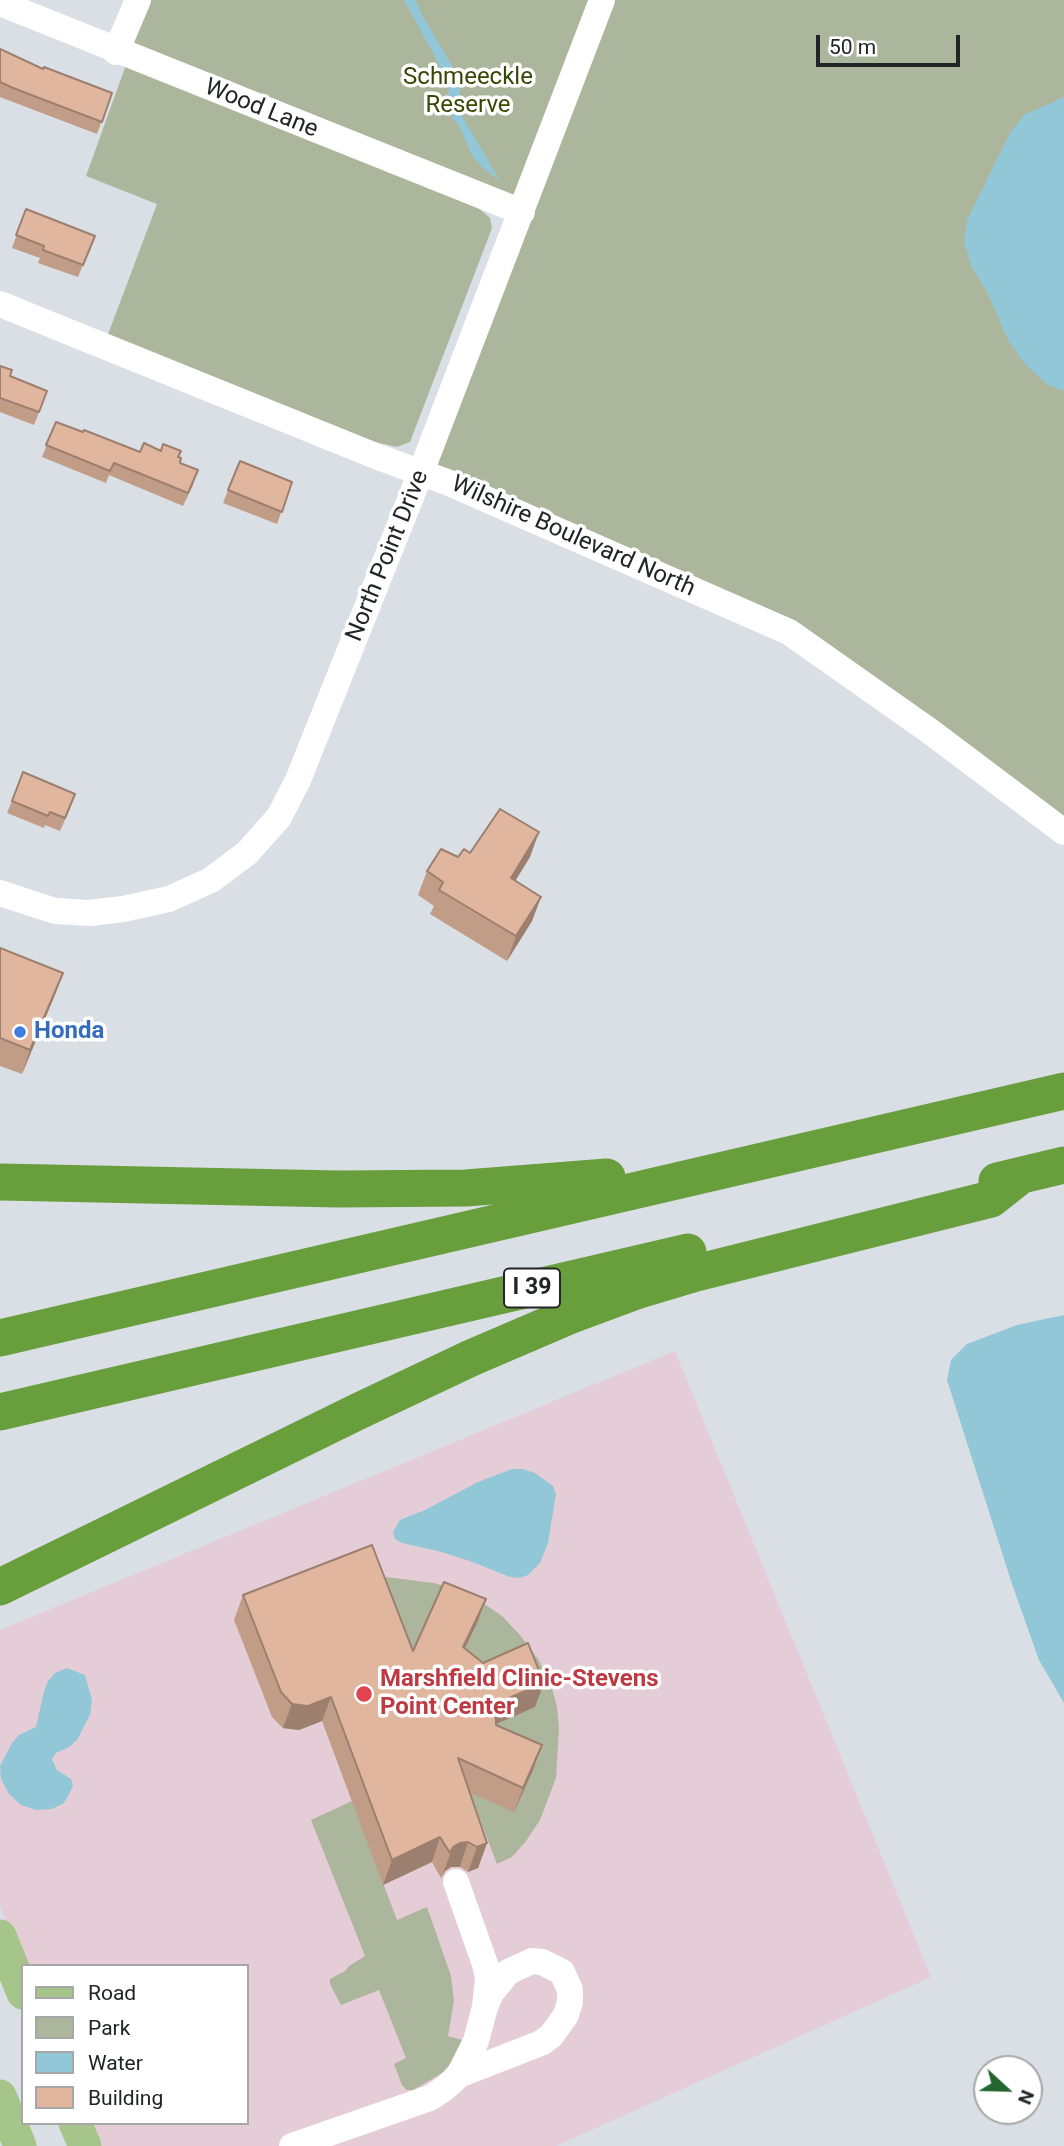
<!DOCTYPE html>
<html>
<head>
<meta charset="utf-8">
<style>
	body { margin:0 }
	#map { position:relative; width:1064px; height:2146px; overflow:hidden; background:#d9dfe4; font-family:Roboto,sans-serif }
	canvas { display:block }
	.legend { position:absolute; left:21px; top:1964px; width:228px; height:161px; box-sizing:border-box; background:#fff; border:2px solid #a7a7a8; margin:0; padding:9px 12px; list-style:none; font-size:21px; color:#222426 }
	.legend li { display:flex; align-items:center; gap:14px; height:35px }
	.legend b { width:35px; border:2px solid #a7a7a8 }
	.north { position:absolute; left:973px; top:2055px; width:70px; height:70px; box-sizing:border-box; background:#fff; border:2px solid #a7a7a8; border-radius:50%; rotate:112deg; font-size:19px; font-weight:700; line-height:28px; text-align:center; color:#222426 }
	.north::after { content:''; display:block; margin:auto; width:24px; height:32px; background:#23652f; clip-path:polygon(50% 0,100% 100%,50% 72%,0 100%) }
	.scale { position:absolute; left:816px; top:35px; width:144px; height:32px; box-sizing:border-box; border:4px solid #222426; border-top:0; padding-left:9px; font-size:21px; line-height:24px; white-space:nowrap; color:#222426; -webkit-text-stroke:5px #fff; paint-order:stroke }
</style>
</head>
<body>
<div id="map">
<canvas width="1064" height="2146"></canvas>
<ul class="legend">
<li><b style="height:9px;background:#a5c58b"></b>Road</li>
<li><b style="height:19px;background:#acb69c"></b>Park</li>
<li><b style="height:19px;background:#92c7d7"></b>Water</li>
<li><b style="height:19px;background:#e0b69e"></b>Building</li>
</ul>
<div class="north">N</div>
<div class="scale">50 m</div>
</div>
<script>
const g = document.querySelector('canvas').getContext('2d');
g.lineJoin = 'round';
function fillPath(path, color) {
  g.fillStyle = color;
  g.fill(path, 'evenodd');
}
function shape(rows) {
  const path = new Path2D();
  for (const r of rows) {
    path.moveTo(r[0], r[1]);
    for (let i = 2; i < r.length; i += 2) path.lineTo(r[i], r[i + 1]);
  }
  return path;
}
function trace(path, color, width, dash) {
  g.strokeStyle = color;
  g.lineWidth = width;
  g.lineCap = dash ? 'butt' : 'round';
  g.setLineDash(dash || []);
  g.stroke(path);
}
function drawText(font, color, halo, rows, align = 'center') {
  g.font = font + ' Roboto,sans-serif';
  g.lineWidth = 7;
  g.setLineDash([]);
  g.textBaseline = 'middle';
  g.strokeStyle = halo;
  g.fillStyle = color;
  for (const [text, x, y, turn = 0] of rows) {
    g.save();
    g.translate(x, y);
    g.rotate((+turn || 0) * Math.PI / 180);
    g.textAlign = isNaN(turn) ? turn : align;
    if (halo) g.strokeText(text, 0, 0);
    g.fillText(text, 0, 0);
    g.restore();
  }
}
fillPath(shape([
	[675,1351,931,1977,556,2146,95,2146,80,2123,247,2123,247,1966,23,1966,23,1968,0,1905,0,1630]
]), '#e5cdd7');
fillPath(shape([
	[138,0,1064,0,1064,822,809,646,421,472,522,212,116,52],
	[127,62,469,200,490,218,492,228,489,236,410,442,397,447,370,441,107,337,157,204,86,176],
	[386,1577,433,1583,456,1589,480,1601,502,1616,520,1635,538,1659,550,1682,557,1706,559,1729,556,1778,540,1820,526,1841,512,1857,497,1864,469,1791,487,1749,474,1687,414,1654,367,1580],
	[352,1801,397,1920,427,1907,451,1976,454,2001,448,2036,462,2040,458,2052,444,2072,413,2090,407,2090,402,2085,394,2064,406,2058,379,1990,341,2005,330,1984,330,1979,345,1971,349,1966,365,1956,311,1820]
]), '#acb69c');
fillPath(shape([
	[404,0,416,0,422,15,451,64,461,86,458,102,461,114,500,181,482,167,473,157,459,126,452,118,448,106,449,83],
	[1064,97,1064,391,1048,385,1023,362,1008,340,988,294,972,267,964,243,967,220,1010,133,1024,115],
	[1064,1315,1064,1703,1039,1660,1012,1584,947,1380,951,1360,967,1344,1017,1325],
	[512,1469,523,1469,535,1473,553,1486,556,1494,548,1543,540,1563,528,1575,519,1578,510,1577,470,1561,438,1551,402,1543,395,1539,393,1532,400,1520,425,1510,478,1482],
	[67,1668,85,1675,92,1700,90,1715,77,1740,69,1747,56,1753,52,1759,57,1770,71,1779,73,1786,69,1794,64,1803,52,1809,36,1810,21,1805,9,1794,1,1779,0,1766,12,1743,19,1735,36,1727,44,1691,48,1681,55,1673]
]), '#92c7d7');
trace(shape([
	[0,3,522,212],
	[116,52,138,0],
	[0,304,378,457,447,482,789,632,931,732,1064,832],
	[0,893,55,911,90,913,123,909,169,899,211,880,247,853,279,817,298,780,421,472,602,0],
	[459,2075,541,2043,551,2036,566,2015,570,2002,570,1990,562,1972,542,1962,532,1961,508,1972,491,1993,486,2005],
	[292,2146,430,2098,445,2088,459,2075,476,2041,485,2007,488,1979,485,1964,456,1882]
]), '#fff', 26);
trace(shape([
	[0,1936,23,1993],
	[0,2096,20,2146],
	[75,2123,85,2146]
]), '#a5c58b', 33);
trace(shape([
	[997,1181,1064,1165],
	[0,1182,338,1189,466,1188,607,1177],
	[0,1338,1064,1091],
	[0,1412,688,1252],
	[0,1587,359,1411,471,1358,569,1316,639,1290,696,1273,991,1199,1020,1176]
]), '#699e3d', 37);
fillPath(shape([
	[0,49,43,69,112,93,97,134,0,97],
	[26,209,95,236,78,277,38,263,40,258,12,248],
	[0,366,10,376,47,391,34,425,0,412],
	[56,422,140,452,161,451,178,457,180,463,194,483,183,506,109,475,106,483,42,457],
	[240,461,292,482,277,524,223,503],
	[12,801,71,806,60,831,45,825,44,828,7,813],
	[470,853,530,857,515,881,541,897,532,921,507,961,430,914,434,906,418,895,427,871,458,857],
	[0,948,63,973,54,997,22,1074,0,1066],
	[243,1595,413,1651,486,1599,477,1623,465,1648,535,1707,496,1724,533,1770,514,1812,469,1792,487,1843,478,1868,468,1872,460,1867,451,1867,445,1871,441,1878,432,1862,383,1885,322,1721,299,1730,283,1728,272,1717,234,1620]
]), '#c19d88');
fillPath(shape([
	[539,832,530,857,502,902,511,878],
	[541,897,532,921,507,961,516,936],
	[63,973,54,997,22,1074,30,1050],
	[486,1599,477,1623,454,1671,463,1647],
	[544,1683,535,1707,487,1728,495,1704],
	[331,1697,322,1721,299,1730,283,1728,292,1704],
	[542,1745,533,1770,514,1812,523,1788],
	[440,1837,432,1862,383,1885,392,1860],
	[468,1842,460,1867,451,1867,445,1871,441,1878,453,1847,460,1843],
	[487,1843,478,1868,468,1872,477,1847]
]), '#9d7f6f');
const building = shape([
	[0,49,43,69,44,67,112,93,102,122,13,88,0,82,0,49],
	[26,209,95,236,83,265,43,250,44,246,16,235,26,209],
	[0,366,12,370,10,376,47,391,39,412,0,398,0,366],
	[56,422,83,432,84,430,140,452,144,443,161,451,163,444,181,451,178,457,181,458,180,463,198,470,188,493,114,463,110,471,46,445,56,422],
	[240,461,292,482,282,512,228,490,240,461],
	[23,772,75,794,65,818,50,812,48,816,12,801,23,772],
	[500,809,539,832,511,878,541,897,516,936,439,890,443,882,427,871,441,849,458,857,464,849,470,853,500,809],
	[0,948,63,973,30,1050,0,1038,0,948],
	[372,1545,413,1651,444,1582,486,1599,463,1647,483,1663,528,1643,544,1683,495,1704,496,1725,542,1745,523,1788,458,1758,487,1843,477,1847,468,1842,460,1843,453,1847,450,1853,440,1837,392,1860,331,1697,308,1706,292,1704,281,1692,243,1595,372,1545]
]);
fillPath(building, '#e0b69e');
trace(building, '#9d7f6f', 2);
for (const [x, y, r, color] of [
	[20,1032,7,"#3f7fe0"],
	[364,1694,9,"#e0444e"]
]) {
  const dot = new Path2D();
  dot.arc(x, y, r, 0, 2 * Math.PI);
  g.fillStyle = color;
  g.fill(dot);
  trace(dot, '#fff', 2.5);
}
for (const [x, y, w] of [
	[532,1288,56]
]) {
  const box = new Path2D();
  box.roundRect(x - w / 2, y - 19.5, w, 39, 5);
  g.fillStyle = '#fff';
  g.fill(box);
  trace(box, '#222426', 2);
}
drawText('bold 23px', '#222426', null, [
	["I 39",532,1288]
]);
drawText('24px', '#374805', '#fff', [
	["Schmeeckle",468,78],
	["Reserve",468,106]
]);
drawText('24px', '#222426', '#fff', [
	["Wood Lane",261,109,22],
	["Wilshire Boulevard North",573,537,24],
	["North Point Drive",388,556,-68]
]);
drawText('bold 24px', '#366cbe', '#fff', [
	["Honda",34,1032]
], 'left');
drawText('bold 24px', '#be3a42', '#fff', [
	["Marshfield Clinic-Stevens",380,1680],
	["Point Center",380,1708]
], 'left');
</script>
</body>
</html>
